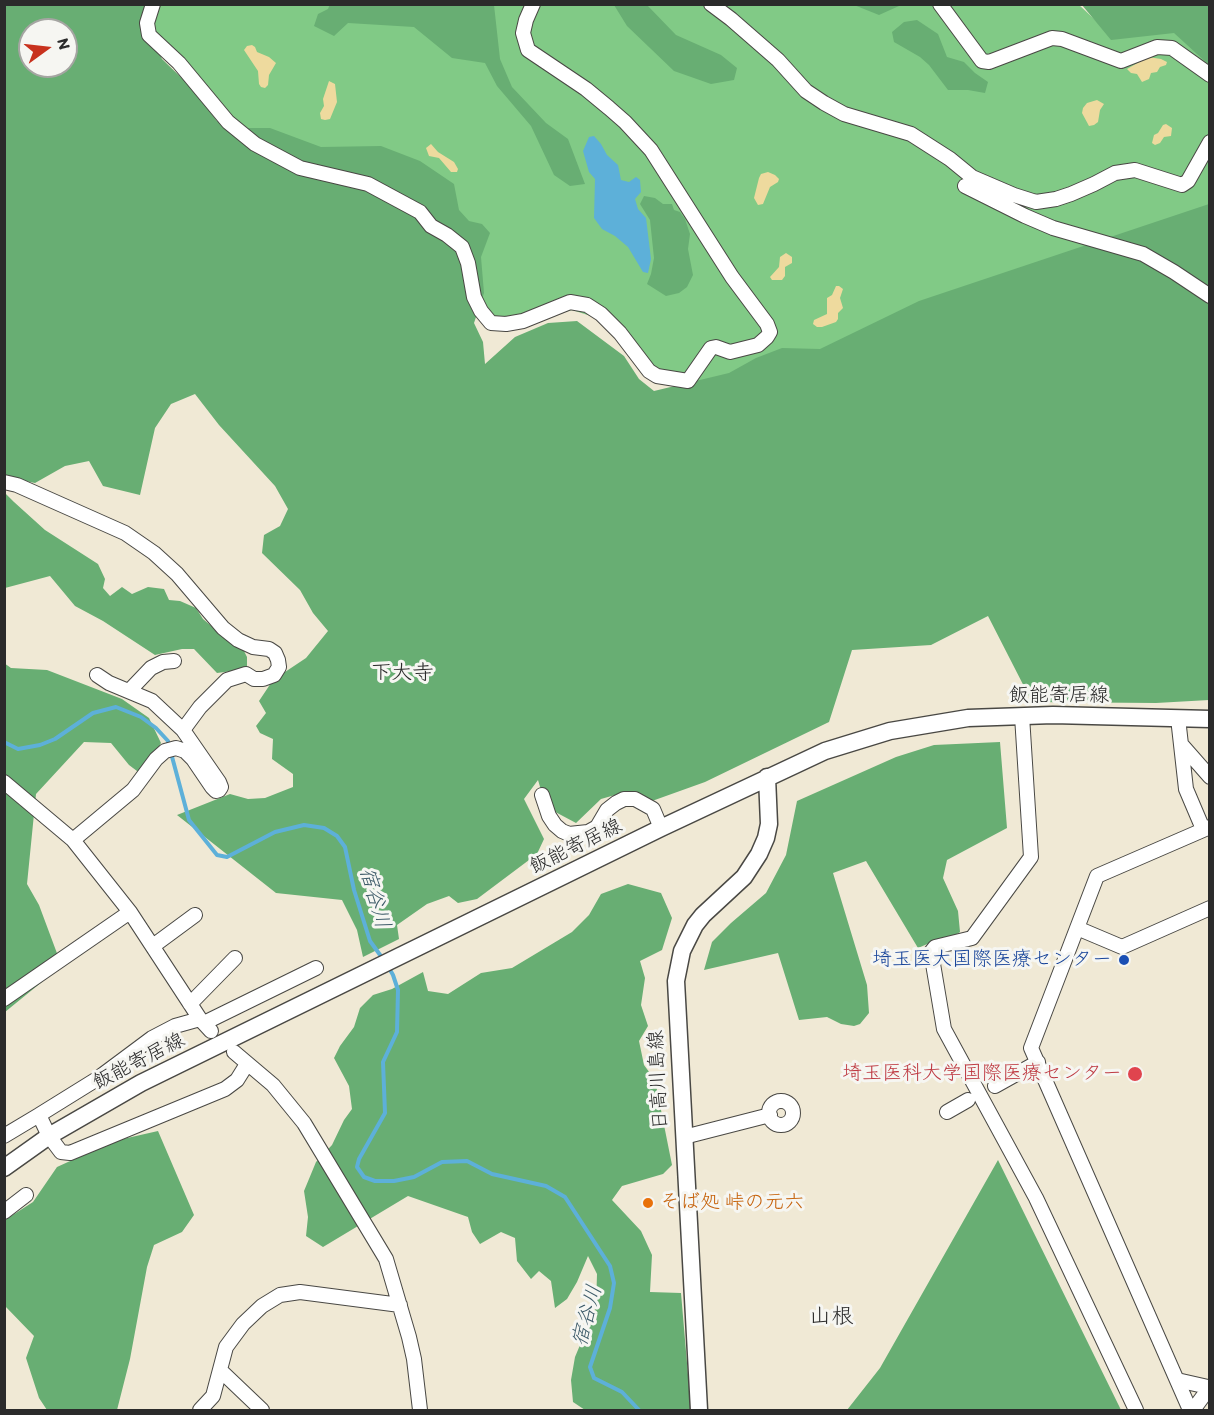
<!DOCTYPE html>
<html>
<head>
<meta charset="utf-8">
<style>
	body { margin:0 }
	#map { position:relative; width:1214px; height:1415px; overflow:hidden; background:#f0e9d5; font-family:Itim,sans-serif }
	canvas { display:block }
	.frame { position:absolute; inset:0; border:6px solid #2b2b2b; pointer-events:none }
	.north { position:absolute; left:18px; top:18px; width:60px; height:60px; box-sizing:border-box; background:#f6f6f2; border:2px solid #a5a5a2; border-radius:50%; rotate:75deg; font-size:16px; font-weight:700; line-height:24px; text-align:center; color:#2b2b2b }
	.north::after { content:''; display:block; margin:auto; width:21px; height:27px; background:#c8321e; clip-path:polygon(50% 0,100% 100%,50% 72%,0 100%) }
</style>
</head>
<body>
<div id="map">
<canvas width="1214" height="1415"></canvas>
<div class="frame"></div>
<div class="north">N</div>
</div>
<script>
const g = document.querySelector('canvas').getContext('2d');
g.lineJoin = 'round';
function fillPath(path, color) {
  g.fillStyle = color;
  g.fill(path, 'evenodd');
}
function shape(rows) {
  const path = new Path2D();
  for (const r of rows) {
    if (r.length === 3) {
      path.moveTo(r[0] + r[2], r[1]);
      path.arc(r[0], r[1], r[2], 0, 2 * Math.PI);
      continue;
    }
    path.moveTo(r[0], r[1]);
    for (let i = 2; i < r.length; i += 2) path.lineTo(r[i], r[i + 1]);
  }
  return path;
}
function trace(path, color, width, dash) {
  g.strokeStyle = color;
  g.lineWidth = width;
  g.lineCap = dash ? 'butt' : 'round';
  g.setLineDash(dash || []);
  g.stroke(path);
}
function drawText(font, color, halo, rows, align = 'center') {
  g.font = font + ' Itim,"Klee One",sans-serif';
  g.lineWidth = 6;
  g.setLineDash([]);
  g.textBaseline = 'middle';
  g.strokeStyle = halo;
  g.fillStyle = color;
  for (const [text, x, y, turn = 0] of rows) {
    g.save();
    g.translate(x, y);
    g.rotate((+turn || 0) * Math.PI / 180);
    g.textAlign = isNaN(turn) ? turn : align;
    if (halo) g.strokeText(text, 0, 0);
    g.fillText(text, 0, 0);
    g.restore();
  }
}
fillPath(shape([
	[1078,4,1106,30,1210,12,1209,223,788,362,718,383,663,383,597,318,572,310,507,329,486,328,473,307,262,157,179,71,104,5]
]), '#81ca86');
fillPath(shape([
	[330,4,494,5,500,59,512,87,546,123,568,139,585,184,570,186,554,175,531,126,497,86,485,63,452,58,414,27,348,23,334,36,314,26,318,14,328,9],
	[4,5,151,5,145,22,162,59,192,88,217,121,244,128,270,128,321,147,381,146,420,161,454,184,459,210,469,221,482,224,490,233,481,257,484,293,474,323,483,342,485,364,515,337,548,323,577,321,624,356,639,379,654,391,729,373,756,358,782,348,820,349,919,301,1209,204,1209,700,1156,703,1032,702,988,616,931,645,852,650,829,722,705,782,652,801,629,791,601,799,576,823,546,807,538,780,524,799,544,839,537,854,477,899,458,903,449,896,427,904,397,925,399,939,363,957,357,930,342,900,276,893,177,815,230,794,248,799,265,798,293,787,293,774,272,759,273,739,260,733,256,726,266,713,259,701,273,680,306,658,328,631,313,613,300,590,262,553,264,535,280,526,288,509,275,486,219,425,195,394,171,404,155,428,140,495,103,486,89,461,65,466,35,483,5,477],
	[30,30,66,30,66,66,30,66],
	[614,5,647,5,676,35,721,55,737,68,734,80,711,84,674,71,627,26],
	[854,5,899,5,899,6,879,15],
	[1082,5,1209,5,1209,65,1174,33,1111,40],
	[917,20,938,34,947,57,964,62,975,73,988,82,985,93,968,90,948,90,929,65,920,57,894,42,892,32,904,22],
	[644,196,655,198,663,204,672,204,674,210,680,212,685,219,690,234,688,249,693,275,687,287,679,293,666,296,647,284,651,274,654,258,650,220,640,204],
	[4,492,14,502,45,530,98,564,105,579,103,588,110,596,122,587,132,594,148,587,164,589,169,600,180,601,196,608,203,619,229,641,242,647,247,657,247,669,217,673,194,649,182,649,155,655,103,621,75,606,50,576,5,588],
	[4,663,11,668,47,670,122,699,149,718,161,743,141,774,129,765,111,743,84,742,36,794,27,884,39,905,58,956,48,977,5,1012],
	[1000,742,1007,828,947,860,943,878,958,911,960,932,949,939,932,942,918,948,866,861,833,873,867,985,869,1013,860,1024,854,1026,841,1024,827,1017,799,1020,778,953,704,970,712,942,731,923,766,893,786,855,797,801,896,757,934,745],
	[628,884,661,893,672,918,662,950,640,961,645,978,641,1005,648,1026,639,1041,644,1065,655,1080,672,1165,663,1174,622,1186,612,1200,641,1231,652,1255,650,1292,681,1293,691,1410,585,1410,573,1402,571,1380,575,1357,596,1307,597,1274,588,1256,577,1282,567,1299,555,1308,551,1281,539,1271,531,1279,517,1261,515,1238,501,1232,480,1244,472,1232,468,1217,408,1196,323,1247,306,1236,308,1217,304,1191,316,1162,332,1145,344,1120,352,1109,349,1086,334,1058,340,1046,354,1027,360,1008,373,995,392,989,423,972,428,991,448,994,481,973,512,968,572,932,589,915,601,894],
	[158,1131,194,1215,182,1232,154,1245,147,1267,130,1359,117,1410,47,1410,39,1398,26,1358,34,1336,5,1306,5,1220,33,1202,57,1167,114,1141],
	[998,1160,1121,1410,847,1410,880,1368]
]), '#68ae73');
fillPath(shape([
	[252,45,255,47,257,52,269,57,276,63,269,75,268,85,265,88,261,87,259,84,258,71,244,50,247,46],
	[1148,57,1161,59,1167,62,1166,65,1160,67,1157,72,1151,73,1149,79,1142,82,1137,74,1131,73,1127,69],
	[329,81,335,84,337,102,330,119,325,120,321,119,320,113,324,106,323,99],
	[1097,100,1104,104,1100,110,1098,122,1094,125,1089,126,1082,113,1083,108,1087,103],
	[1166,124,1172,128,1171,136,1164,137,1160,143,1155,145,1152,143,1154,135,1158,133,1163,125],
	[431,144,438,152,454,162,458,169,457,172,451,172,439,158,429,156,426,148],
	[768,172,775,175,779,179,778,182,770,187,763,204,758,205,754,198,759,178,761,174],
	[786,253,792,257,792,263,785,267,785,276,782,280,772,280,770,277,779,267,780,257],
	[836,286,839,286,843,289,840,298,843,308,838,313,838,319,836,322,822,327,817,327,813,324,814,320,827,314,827,298,832,295]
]), '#eeda9e');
fillPath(shape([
	[594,136,601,144,607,155,618,165,621,180,629,182,636,177,640,180,641,192,635,199,638,209,646,218,651,259,648,273,643,272,628,247,615,236,602,229,594,218,595,179,589,172,583,151,589,137]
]), '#5db0d9');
trace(shape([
	[4,742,18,749,40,745,55,739,93,713,116,707,141,717,156,728,168,741,169,746],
	[171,753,189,820,217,855,227,857,275,832,304,825,324,828,337,836,345,847,354,890,370,941,383,959],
	[389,968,393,975,398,990,397,1032,383,1062,385,1113,359,1159,357,1167,364,1177,375,1181,394,1181,414,1177,442,1162,467,1161,492,1174,546,1186,565,1197,610,1266,614,1283,610,1308,590,1367,594,1378,622,1392,639,1410]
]), '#5db0d9', 4);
const minor = shape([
	[153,4,147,23,149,35,179,63,228,122,255,144,300,168,368,184,420,212,431,226,447,235,462,247,468,263,474,297,481,311,491,323,506,324,523,321,570,302,587,305,601,314,620,333,649,371,657,376,688,381,711,348,716,347,730,352,758,345,767,337,770,332,767,324,732,277,651,150,625,122,609,108,586,89,528,50,523,33,526,20,533,4],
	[711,4,731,19,778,60,806,91,824,103,844,114,911,134,950,159,972,177,1014,195,1036,202,1056,199,1071,194,1094,184,1115,173,1135,170,1182,185,1188,181,1210,142],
	[940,4,982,61,989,62,1052,38,1062,39,1121,61,1157,47,1172,48,1210,75],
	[965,186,1025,216,1053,228,1143,254,1174,272,1210,296],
	[4,482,17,485,125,533,154,553,177,574,223,628,238,640,253,647,269,649,275,653,278,660,279,667,274,675,263,679,254,679,246,674,227,680,200,707,183,730,219,782,221,787,219,790,216,791,212,787,193,759,185,751,176,748,165,751,156,759,133,790,73,840],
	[97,675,109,683,152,701,183,730],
	[130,690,151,668,163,662,174,661],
	[1022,716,1031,857,972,938,935,947,931,952,944,1029,1036,1198,1136,1410],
	[1178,718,1186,789,1203,829],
	[1181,744,1210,777],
	[4,782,73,840,130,912,200,1019,211,1031],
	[542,795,549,816,555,825,562,831,569,834,588,832,597,827,607,810,616,803,624,799,635,799,653,809,661,828],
	[1077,928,1122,947,1210,908],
	[153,946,195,915],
	[4,999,130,912],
	[190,1004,235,958],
	[200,1019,175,1026,152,1038,97,1079,39,1115,49,1136,61,1152,70,1153,225,1089,237,1080,247,1064],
	[204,1023,316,968],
	[234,1052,273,1085,304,1123,386,1259,409,1337,414,1359,420,1410],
	[995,1086,1038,1062],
	[781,1113,12],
	[947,1112,968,1100],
	[4,1136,39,1115],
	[684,1137,770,1115],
	[4,1212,26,1195],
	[220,1370,262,1410],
	[1177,1380,1208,1387],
	[200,1410,213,1396,226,1347,243,1324,262,1306,280,1295,300,1292,400,1305],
	[1190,1410,1031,1048,1097,876,1210,827],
	[1193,1410,1210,1387]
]);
const major = shape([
	[4,1168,49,1136,141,1083,661,828,825,751,890,731,968,718,1053,715,1210,719],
	[699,1410,676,981,682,951,695,925,703,915,744,877,759,854,766,838,769,824,767,777]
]);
trace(minor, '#494844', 16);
trace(major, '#494844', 19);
trace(minor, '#fff', 14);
trace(major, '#fff', 16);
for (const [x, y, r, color] of [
	[1124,960,6,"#1a4fb4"],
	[1135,1074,8,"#e0444e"],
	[648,1203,6,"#e8710a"]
]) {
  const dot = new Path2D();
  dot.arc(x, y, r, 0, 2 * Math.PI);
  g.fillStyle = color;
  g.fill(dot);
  trace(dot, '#f6f6f2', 2);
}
drawText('20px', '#2b2b2b', '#f6f6f2', [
	["飯能寄居線",1059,696],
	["飯能寄居線",576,847,-26],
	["飯能寄居線",139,1062,-27],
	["日高川島線",659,1080,-93]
]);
drawText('20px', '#164399', '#f6f6f2', [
	["埼玉医大国際医療センター",1112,960]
], 'right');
drawText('20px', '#be3a42', '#f6f6f2', [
	["埼玉医科大学国際医療センター",1122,1074]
], 'right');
drawText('20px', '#c56008', '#f6f6f2', [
	["そば処 峠の元六",660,1203]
], 'left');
drawText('21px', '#2b2b2b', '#f6f6f2', [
	["下大寺",402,674]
]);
drawText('italic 21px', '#3c5a68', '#f6f6f2', [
	["宿谷川",374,898,74],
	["宿谷川",588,1316,-75]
]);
drawText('22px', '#2b2b2b', '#f6f6f2', [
	["山根",831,1317]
]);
</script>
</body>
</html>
